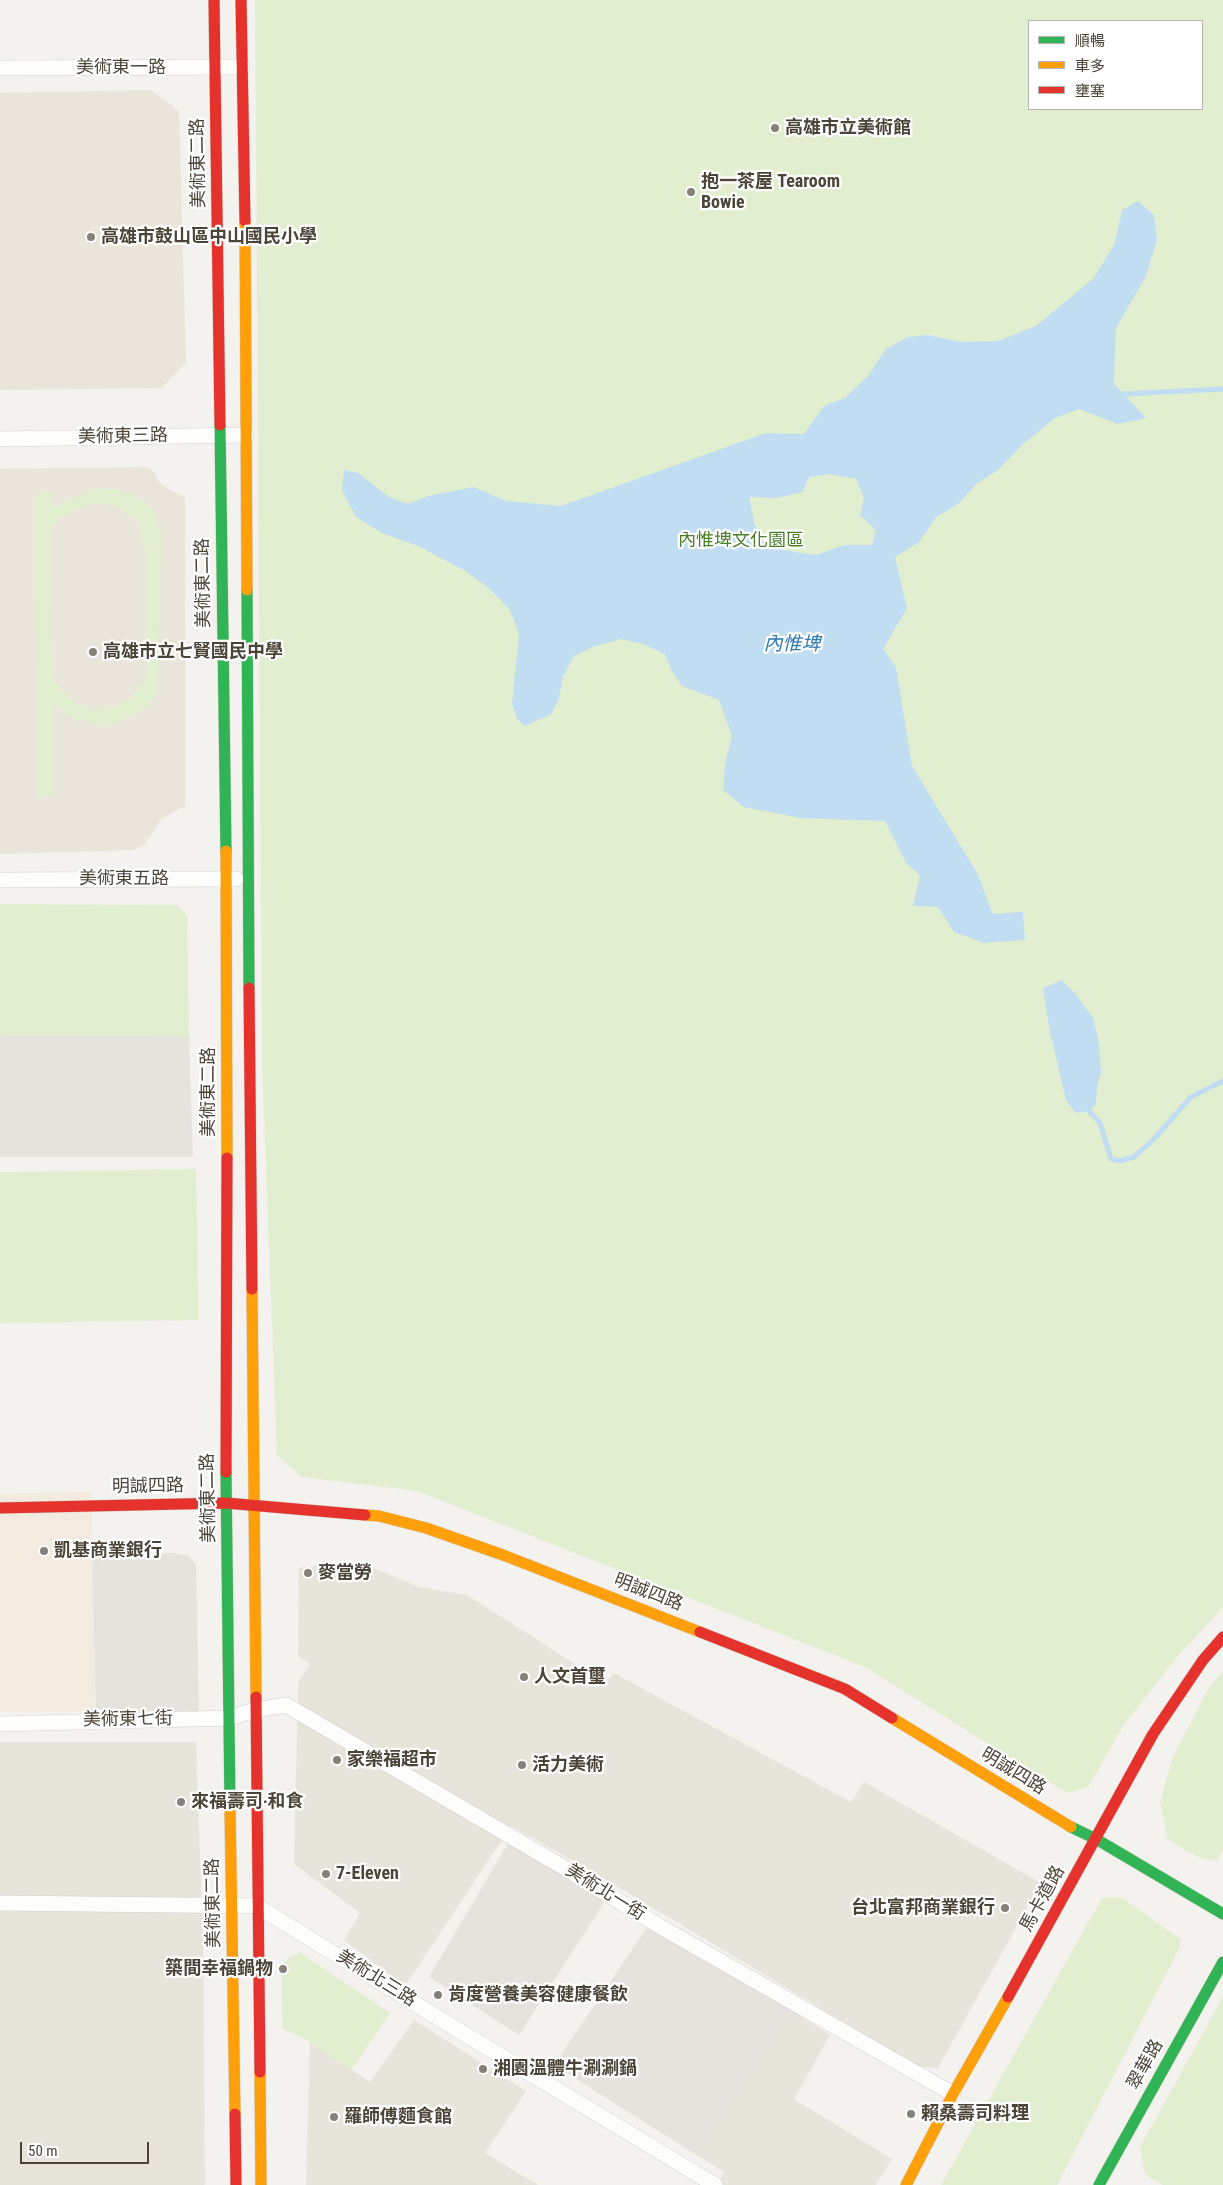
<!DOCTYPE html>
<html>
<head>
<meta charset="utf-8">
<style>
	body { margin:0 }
	#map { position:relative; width:1223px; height:2185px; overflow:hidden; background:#f4f2ee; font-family:"Roboto Condensed","Noto Sans TC",sans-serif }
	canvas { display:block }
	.legend { position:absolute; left:1028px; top:20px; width:175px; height:90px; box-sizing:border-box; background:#fff; border:1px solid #b7b4b0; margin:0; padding:6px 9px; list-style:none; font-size:15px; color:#4b4439 }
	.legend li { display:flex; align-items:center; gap:10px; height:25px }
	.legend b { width:25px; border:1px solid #b7b4b0 }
	.scale { position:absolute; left:20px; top:2142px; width:129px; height:22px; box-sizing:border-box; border:2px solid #4b4439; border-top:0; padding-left:6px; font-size:15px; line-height:18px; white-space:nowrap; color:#4b4439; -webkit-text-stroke:4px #fff; paint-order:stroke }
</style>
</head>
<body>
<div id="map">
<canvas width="1223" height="2185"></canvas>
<ul class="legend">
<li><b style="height:6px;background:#30b455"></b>順暢</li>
<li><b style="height:6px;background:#ff9f0a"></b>車多</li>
<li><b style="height:6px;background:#e5322d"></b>壅塞</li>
</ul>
<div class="scale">50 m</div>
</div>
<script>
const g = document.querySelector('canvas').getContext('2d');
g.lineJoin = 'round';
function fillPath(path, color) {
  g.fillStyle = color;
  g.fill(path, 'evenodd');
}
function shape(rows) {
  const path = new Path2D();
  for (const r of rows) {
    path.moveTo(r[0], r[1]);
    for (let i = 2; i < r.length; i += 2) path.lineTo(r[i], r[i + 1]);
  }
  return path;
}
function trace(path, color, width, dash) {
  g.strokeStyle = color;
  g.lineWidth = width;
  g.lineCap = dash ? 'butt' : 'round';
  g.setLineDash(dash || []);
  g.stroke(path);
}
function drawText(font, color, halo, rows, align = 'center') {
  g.font = font + ' "Roboto Condensed","Noto Sans TC",sans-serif';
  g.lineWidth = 4.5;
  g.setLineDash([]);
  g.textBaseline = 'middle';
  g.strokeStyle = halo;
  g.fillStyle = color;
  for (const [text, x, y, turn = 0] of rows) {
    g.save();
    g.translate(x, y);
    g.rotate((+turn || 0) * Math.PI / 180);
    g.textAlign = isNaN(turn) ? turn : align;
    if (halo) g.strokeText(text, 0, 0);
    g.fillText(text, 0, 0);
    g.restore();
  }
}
fillPath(shape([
	[357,1561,419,1587,467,1595,605,1683,614,1673,851,1802,864,1782,1041,1883,938,2068,919,2067,588,1869,511,1826,405,1986,344,1940,360,1913,294,1864,298,1682,310,1664,298,1656,299,1568],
	[0,1742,196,1742,203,1939,205,2185,0,2185],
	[791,2010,830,2035,794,2099,892,2159,876,2185,716,2185,724,2172,695,2154],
	[414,2020,526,2091,485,2153,538,2185,306,2185,310,2042,370,2082]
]), '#e7e4dc');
fillPath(shape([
	[91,1491,96,1712,0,1712,0,1494]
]), '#f3ebdf');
fillPath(shape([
	[151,90,179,111,186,362,162,388,0,390,0,93],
	[146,467,155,473,158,481,170,490,185,497,185,806,161,819,145,844,134,850,0,854,0,469]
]), '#eae5da');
fillPath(shape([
	[255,0,1223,0,1223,1607,1177,1657,1123,1726,1088,1787,1067,1793,865,1667,417,1491,302,1477,277,1455,262,1062],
	[1029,21,1202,21,1202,109,1029,109],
	[93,489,114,489,136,496,153,510,161,534,158,693,143,711,118,723,104,726,73,719,54,704,53,797,38,797,35,492,50,491,52,507],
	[88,504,111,504,134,517,140,525,146,561,146,676,135,693,125,702,108,708,89,709,78,704,64,693,55,682,53,673,49,533,59,518],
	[0,904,176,905,187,915,189,1037,0,1037],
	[196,1169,199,1320,0,1323,0,1172],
	[1223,1671,1223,1849,1217,1860,1200,1858,1168,1840,1160,1802,1172,1760,1208,1689],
	[1121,1897,1180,1939,1180,1947,1057,2185,941,2185,1102,1898],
	[299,1952,390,2013,351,2070,310,2042,282,2028,281,1964],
	[1223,1997,1223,2185,1162,2185,1145,2174,1140,2147]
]), '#e1eecf');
fillPath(shape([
	[0,1036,189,1037,193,1157,0,1157],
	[174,1553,188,1556,196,1564,199,1711,96,1712,92,1554],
	[510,1840,605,1901,519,2035,429,1977],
	[648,1926,791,2010,695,2154,554,2065]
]), '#e6e3df');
fillPath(shape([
	[1138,201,1154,215,1157,239,1146,276,1116,328,1114,384,1146,418,1118,424,1079,409,1055,418,1023,444,998,470,976,484,958,504,936,517,919,542,895,557,907,608,883,649,896,667,912,766,977,873,993,914,1023,912,1025,940,984,943,954,932,938,907,913,906,920,875,906,863,885,821,800,818,744,807,723,790,725,764,732,736,719,700,682,686,672,671,665,654,643,644,621,639,595,646,574,656,563,676,559,699,551,714,525,726,517,719,512,704,519,634,510,610,491,590,464,570,418,546,382,533,356,517,342,490,344,470,358,473,389,497,408,504,428,496,474,487,506,501,561,506,766,433,804,434,824,406,845,398,868,376,886,349,908,337,928,335,960,342,998,341,1036,326,1094,278,1115,243,1122,210],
	[829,474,856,479,864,497,860,515,876,530,872,545,844,545,816,555,782,550,760,539,754,522,749,497,777,498,802,492,809,477],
	[1062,980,1074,992,1093,1018,1099,1043,1101,1073,1097,1086,1096,1104,1089,1111,1076,1113,1066,1100,1049,1027,1043,988]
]), '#c0ddf1');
trace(shape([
	[1123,394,1223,389],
	[1089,1111,1100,1123,1111,1159,1120,1161,1134,1157,1153,1140,1191,1097,1223,1081]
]), '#c0ddf1', 5);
const street = shape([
	[0,68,242,67],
	[0,439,246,435],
	[0,880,236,879],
	[0,1724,229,1718,255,1710,286,1705,563,1867,661,1927,953,2094],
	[0,1903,257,1906,458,2030,715,2185]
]);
const fast = shape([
	[220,425,226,851],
	[247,590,249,988],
	[226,1472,230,1807],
	[1071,1827,1096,1839,1223,1914],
	[1099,2185,1223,1962]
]);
const slow = shape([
	[245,221,247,590],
	[226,851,227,1158],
	[252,1289,256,1697],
	[365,1515,379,1516,426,1528,503,1555,700,1632],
	[892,1718,1071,1827],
	[230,1807,235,2114],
	[260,2072,261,2185],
	[906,2185,953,2094,1008,1997]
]);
const jam = shape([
	[214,0,220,425],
	[241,0,245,221],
	[249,988,252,1289],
	[226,1472,227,1158],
	[0,1508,226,1503,365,1515],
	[700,1632,845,1689,892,1718],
	[256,1697,260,2072],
	[1008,1997,1153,1734,1203,1660,1223,1637],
	[235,2114,236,2185]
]);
trace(street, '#d2d0cb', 16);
trace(fast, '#d3cfc5', 12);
trace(slow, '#d3cfc5', 12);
trace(jam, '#d3cfc5', 12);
trace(street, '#fdfdfc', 15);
trace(fast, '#30b455', 11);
trace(slow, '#ff9f0a', 11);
trace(jam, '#e5322d', 11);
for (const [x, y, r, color] of [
	[775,128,5,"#868178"],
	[691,192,5,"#868178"],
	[91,237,5,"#868178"],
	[93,652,5,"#868178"],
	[44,1551,5,"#868178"],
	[308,1573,5,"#868178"],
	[524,1677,5,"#868178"],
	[337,1760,5,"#868178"],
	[522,1765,5,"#868178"],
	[181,1802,5,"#868178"],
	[326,1874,5,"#868178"],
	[1005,1908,5,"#868178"],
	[283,1969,5,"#868178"],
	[438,1995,5,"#868178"],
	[483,2069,5,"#868178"],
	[911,2114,5,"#868178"],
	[334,2117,5,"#868178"]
]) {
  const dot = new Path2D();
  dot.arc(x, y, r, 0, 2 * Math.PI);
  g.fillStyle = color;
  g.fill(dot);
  trace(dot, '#fff', 2);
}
drawText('18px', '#4b4439', '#fff', [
	["美術東一路",121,68],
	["美術東二路",199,163,-91],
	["美術東三路",123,437,-1],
	["美術東二路",204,583,-91],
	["美術東五路",124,879],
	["美術東二路",209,1092,-90],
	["明誠四路",148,1487,-1],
	["美術東二路",209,1498,-91],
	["明誠四路",648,1593,21],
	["美術東七街",128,1720,-1],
	["明誠四路",1013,1772,31],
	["美術北一街",605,1893,32],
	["馬卡道路",1043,1899,-61],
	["美術東二路",214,1903,-91],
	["美術北三路",376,1979,32],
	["翠華路",1146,2065,-61]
]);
drawText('bold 18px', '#4b4439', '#fff', [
	["高雄市立美術館",785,128],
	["抱一茶屋 Tearoom",701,182],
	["Bowie",701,203],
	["高雄市鼓山區中山國民小學",101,237],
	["高雄市立七賢國民中學",103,652],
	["凱基商業銀行",54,1551],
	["麥當勞",318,1573],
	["人文首璽",534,1677],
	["家樂福超市",347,1760],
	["活力美術",532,1765],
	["來福壽司‧和食",191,1802],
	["7-Eleven",336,1874],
	["台北富邦商業銀行",995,1908,"right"],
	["築間幸福鍋物",273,1969,"right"],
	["肯度營養美容健康餐飲",448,1995],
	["湘園溫體牛涮涮鍋",493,2069],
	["賴桑壽司料理",921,2114],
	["羅師傅麵食館",344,2117]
], 'left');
drawText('18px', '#4a7f2a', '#fff', [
	["內惟埤文化園區",741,541]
]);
drawText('italic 19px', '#2e7ab2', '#fff', [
	["內惟埤",792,645]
]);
</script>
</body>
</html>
